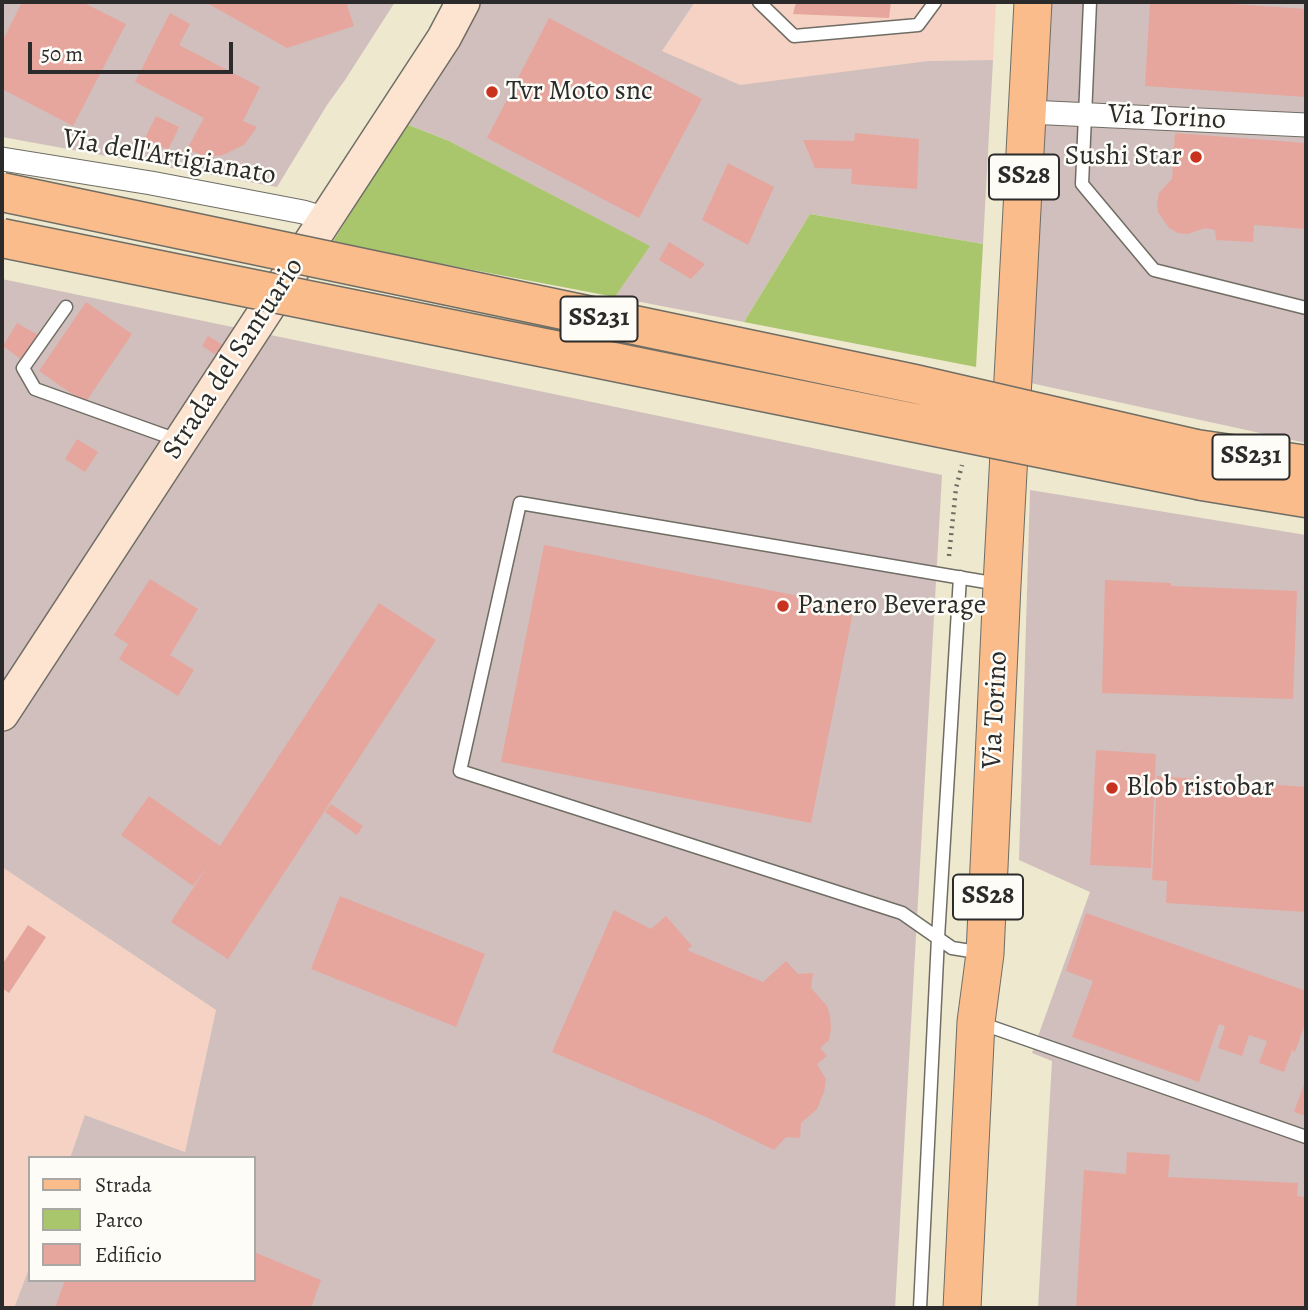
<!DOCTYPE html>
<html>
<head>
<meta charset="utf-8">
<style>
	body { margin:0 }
	#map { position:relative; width:1308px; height:1310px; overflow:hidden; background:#ede8ce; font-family:Alegreya,serif }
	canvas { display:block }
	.frame { position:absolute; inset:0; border:4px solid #2b2b2b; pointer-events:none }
	.legend { position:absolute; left:28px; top:1156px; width:228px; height:126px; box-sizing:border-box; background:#fdfcf7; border:2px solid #a9a8a5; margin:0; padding:9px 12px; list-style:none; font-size:21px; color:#2b2b2b }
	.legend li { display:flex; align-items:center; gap:14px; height:35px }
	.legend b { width:35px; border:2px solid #a9a8a5 }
	.scale { position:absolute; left:28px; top:42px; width:205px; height:32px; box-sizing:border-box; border:4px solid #2b2b2b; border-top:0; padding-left:9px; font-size:21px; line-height:24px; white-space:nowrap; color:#2b2b2b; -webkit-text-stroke:5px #fdfcf7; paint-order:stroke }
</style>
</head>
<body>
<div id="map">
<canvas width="1308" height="1310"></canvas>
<div class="frame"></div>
<ul class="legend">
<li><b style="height:9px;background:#fabc8b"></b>Strada</li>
<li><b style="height:19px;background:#a9c66d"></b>Parco</li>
<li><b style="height:19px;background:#e6a69d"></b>Edificio</li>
</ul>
<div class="scale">50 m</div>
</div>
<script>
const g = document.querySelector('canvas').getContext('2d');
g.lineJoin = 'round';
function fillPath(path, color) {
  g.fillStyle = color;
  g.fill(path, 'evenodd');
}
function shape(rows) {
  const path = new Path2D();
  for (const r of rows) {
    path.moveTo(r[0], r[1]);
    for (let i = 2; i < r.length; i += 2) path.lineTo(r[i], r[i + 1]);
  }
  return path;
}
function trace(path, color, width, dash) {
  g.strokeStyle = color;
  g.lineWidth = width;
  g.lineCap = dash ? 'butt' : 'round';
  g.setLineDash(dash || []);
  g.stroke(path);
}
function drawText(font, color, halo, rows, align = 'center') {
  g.font = font + ' Alegreya,serif';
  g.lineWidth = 5;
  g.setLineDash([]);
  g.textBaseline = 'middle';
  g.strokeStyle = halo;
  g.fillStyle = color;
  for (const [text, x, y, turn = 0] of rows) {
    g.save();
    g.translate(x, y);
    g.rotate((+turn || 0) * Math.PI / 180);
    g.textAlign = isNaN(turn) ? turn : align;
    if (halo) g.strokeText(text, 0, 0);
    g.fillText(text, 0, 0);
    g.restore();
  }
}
fillPath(shape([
	[695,2,996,2,993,60,928,61,740,86,662,51],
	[2,867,216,1010,185,1152,86,1115,70,1158,30,1158,30,1266,14,1308,2,1308]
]), '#f5d2c3');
fillPath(shape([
	[2,2,395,2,345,80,327,105,277,187,2,137],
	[480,2,695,2,662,51,740,85,928,61,993,60,983,244,810,214,744,322,615,297,649,246,449,141,406,124],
	[1043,2,1306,2,1306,443,1026,382],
	[2,279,942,475,895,1308,14,1308,30,1266,30,1280,254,1280,254,1158,70,1158,85,1115,185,1152,216,1010,2,867],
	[1030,490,1306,535,1306,1308,1038,1308,1052,1061,1032,1053,1090,892,1019,860]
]), '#d1bfbd');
fillPath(shape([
	[406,124,449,141,650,246,615,297,332,243],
	[810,214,983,244,976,367,744,322]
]), '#a9c66d');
fillPath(shape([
	[22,2,82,2,126,24,73,126,2,89,2,42],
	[205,2,346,2,354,26,287,48],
	[796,2,891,2,889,18,793,14],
	[1150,2,1203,2,1306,9,1306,97,1145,86],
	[170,13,190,24,179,45,260,87,243,121,257,127,244,145,223,155,206,157,187,149,204,118,135,82],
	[549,18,702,99,639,218,487,138],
	[156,116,179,127,168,150,145,138],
	[855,133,919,139,917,189,851,184,852,169,815,168,803,140,854,141],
	[1175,133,1306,143,1306,229,1254,225,1253,242,1216,240,1215,230,1205,228,1188,234,1178,233,1169,228,1158,212,1157,203,1159,193,1172,179],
	[728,163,774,187,748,245,702,220],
	[669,242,705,264,691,279,659,260],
	[86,302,132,334,85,403,39,371],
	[17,323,38,335,22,360,3,346],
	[208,336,223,345,216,355,202,346],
	[77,439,98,452,85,472,65,459],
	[544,545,854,607,811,823,501,762],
	[150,579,198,609,170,655,194,670,178,696,119,659,128,644,114,635],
	[1105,580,1171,583,1171,586,1297,591,1293,699,1102,693],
	[379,603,436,640,228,959,171,922,209,864,193,886,121,835,149,796,220,846],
	[1096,750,1156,754,1151,868,1090,865],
	[1157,776,1306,787,1306,912,1166,903,1167,881,1152,880],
	[331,804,363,826,357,835,325,812],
	[340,896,485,954,456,1027,311,969],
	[614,910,651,929,666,916,692,946,687,950,763,982,786,961,798,974,813,973,811,988,827,1006,830,1015,831,1029,829,1040,820,1048,827,1056,817,1064,826,1079,824,1092,817,1109,801,1123,800,1138,786,1137,774,1150,706,1117,552,1052],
	[1086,913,1306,991,1306,1021,1295,1052,1292,1050,1284,1072,1259,1063,1267,1041,1249,1035,1242,1056,1218,1048,1225,1026,1219,1024,1199,1082,1072,1037,1093,981,1066,971],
	[28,925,46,937,9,993,2,988,2,965],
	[1306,1079,1306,1116,1294,1112],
	[1127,1152,1170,1155,1168,1177,1298,1183,1297,1196,1306,1197,1306,1308,1076,1308,1084,1170,1126,1174],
	[254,1252,321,1280,311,1308,55,1308,65,1280,254,1280]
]), '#e6a69d');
const lane = shape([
	[759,2,794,36,918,25,935,2],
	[1090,2,1082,184,1154,270,1306,308],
	[66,307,23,368,35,389,180,441],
	[983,953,952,948,902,913,460,771,520,503,998,584],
	[980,1023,1306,1137],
	[920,1308,938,938,960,577]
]);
const street = shape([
	[1028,112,1306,125],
	[2,159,151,183,303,212,326,219]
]);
const secondary = shape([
	[2,714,444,38,463,2]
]);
const primary = shape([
	[962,1308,976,1022,985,954,1002,585,1033,2]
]);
const highway = shape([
	[1196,449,1306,465],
	[1202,481,1306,498]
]);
trace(lane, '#6f6d64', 15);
trace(street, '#6f6d64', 25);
trace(secondary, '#6f6d64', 36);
trace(primary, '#6f6d64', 39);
trace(highway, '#6f6d64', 41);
trace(shape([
	[949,556,956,488,962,465]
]), '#6f6d64', 4.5, [2, 5]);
trace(lane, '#fff', 12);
trace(street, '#fff', 23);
trace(secondary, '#fde4d1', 33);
trace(primary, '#fabc8b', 37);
trace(highway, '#fabc8b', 38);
const highwayBridge = shape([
	[2,192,915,384,1196,449],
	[2,238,1202,481]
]);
trace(highwayBridge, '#6f6d64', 41, []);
trace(highwayBridge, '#fabc8b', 38);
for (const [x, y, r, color] of [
	[492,92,7,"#c8321e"],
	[1196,157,7,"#c8321e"],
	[783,606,7,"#c8321e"],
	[1112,788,7,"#c8321e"]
]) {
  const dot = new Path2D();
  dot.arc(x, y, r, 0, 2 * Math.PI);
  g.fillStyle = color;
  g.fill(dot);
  trace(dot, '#fdfcf7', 2.5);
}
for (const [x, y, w] of [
	[1024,177,70],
	[599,319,77],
	[1251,457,77],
	[988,897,70]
]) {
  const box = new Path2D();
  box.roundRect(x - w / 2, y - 22.5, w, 45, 5);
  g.fillStyle = '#fdfcf7';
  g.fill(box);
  trace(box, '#2b2b2b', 2);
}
drawText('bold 26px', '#2b2b2b', null, [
	["SS28",1024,177],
	["SS231",599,319],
	["SS231",1251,457],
	["SS28",988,897]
]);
drawText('28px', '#2b2b2b', '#fdfcf7', [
	["Tvr Moto snc",506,92],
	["Sushi Star",1182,157,"right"],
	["Panero Beverage",797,606],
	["Blob ristobar",1126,788]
], 'left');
drawText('28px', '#2b2b2b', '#fdfcf7', [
	["Via Torino",1167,118,3],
	["Via dell'Artigianato",169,158,10],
	["Strada del Santuario",234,359,-57],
	["Via Torino",996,710,-87]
]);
</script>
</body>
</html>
